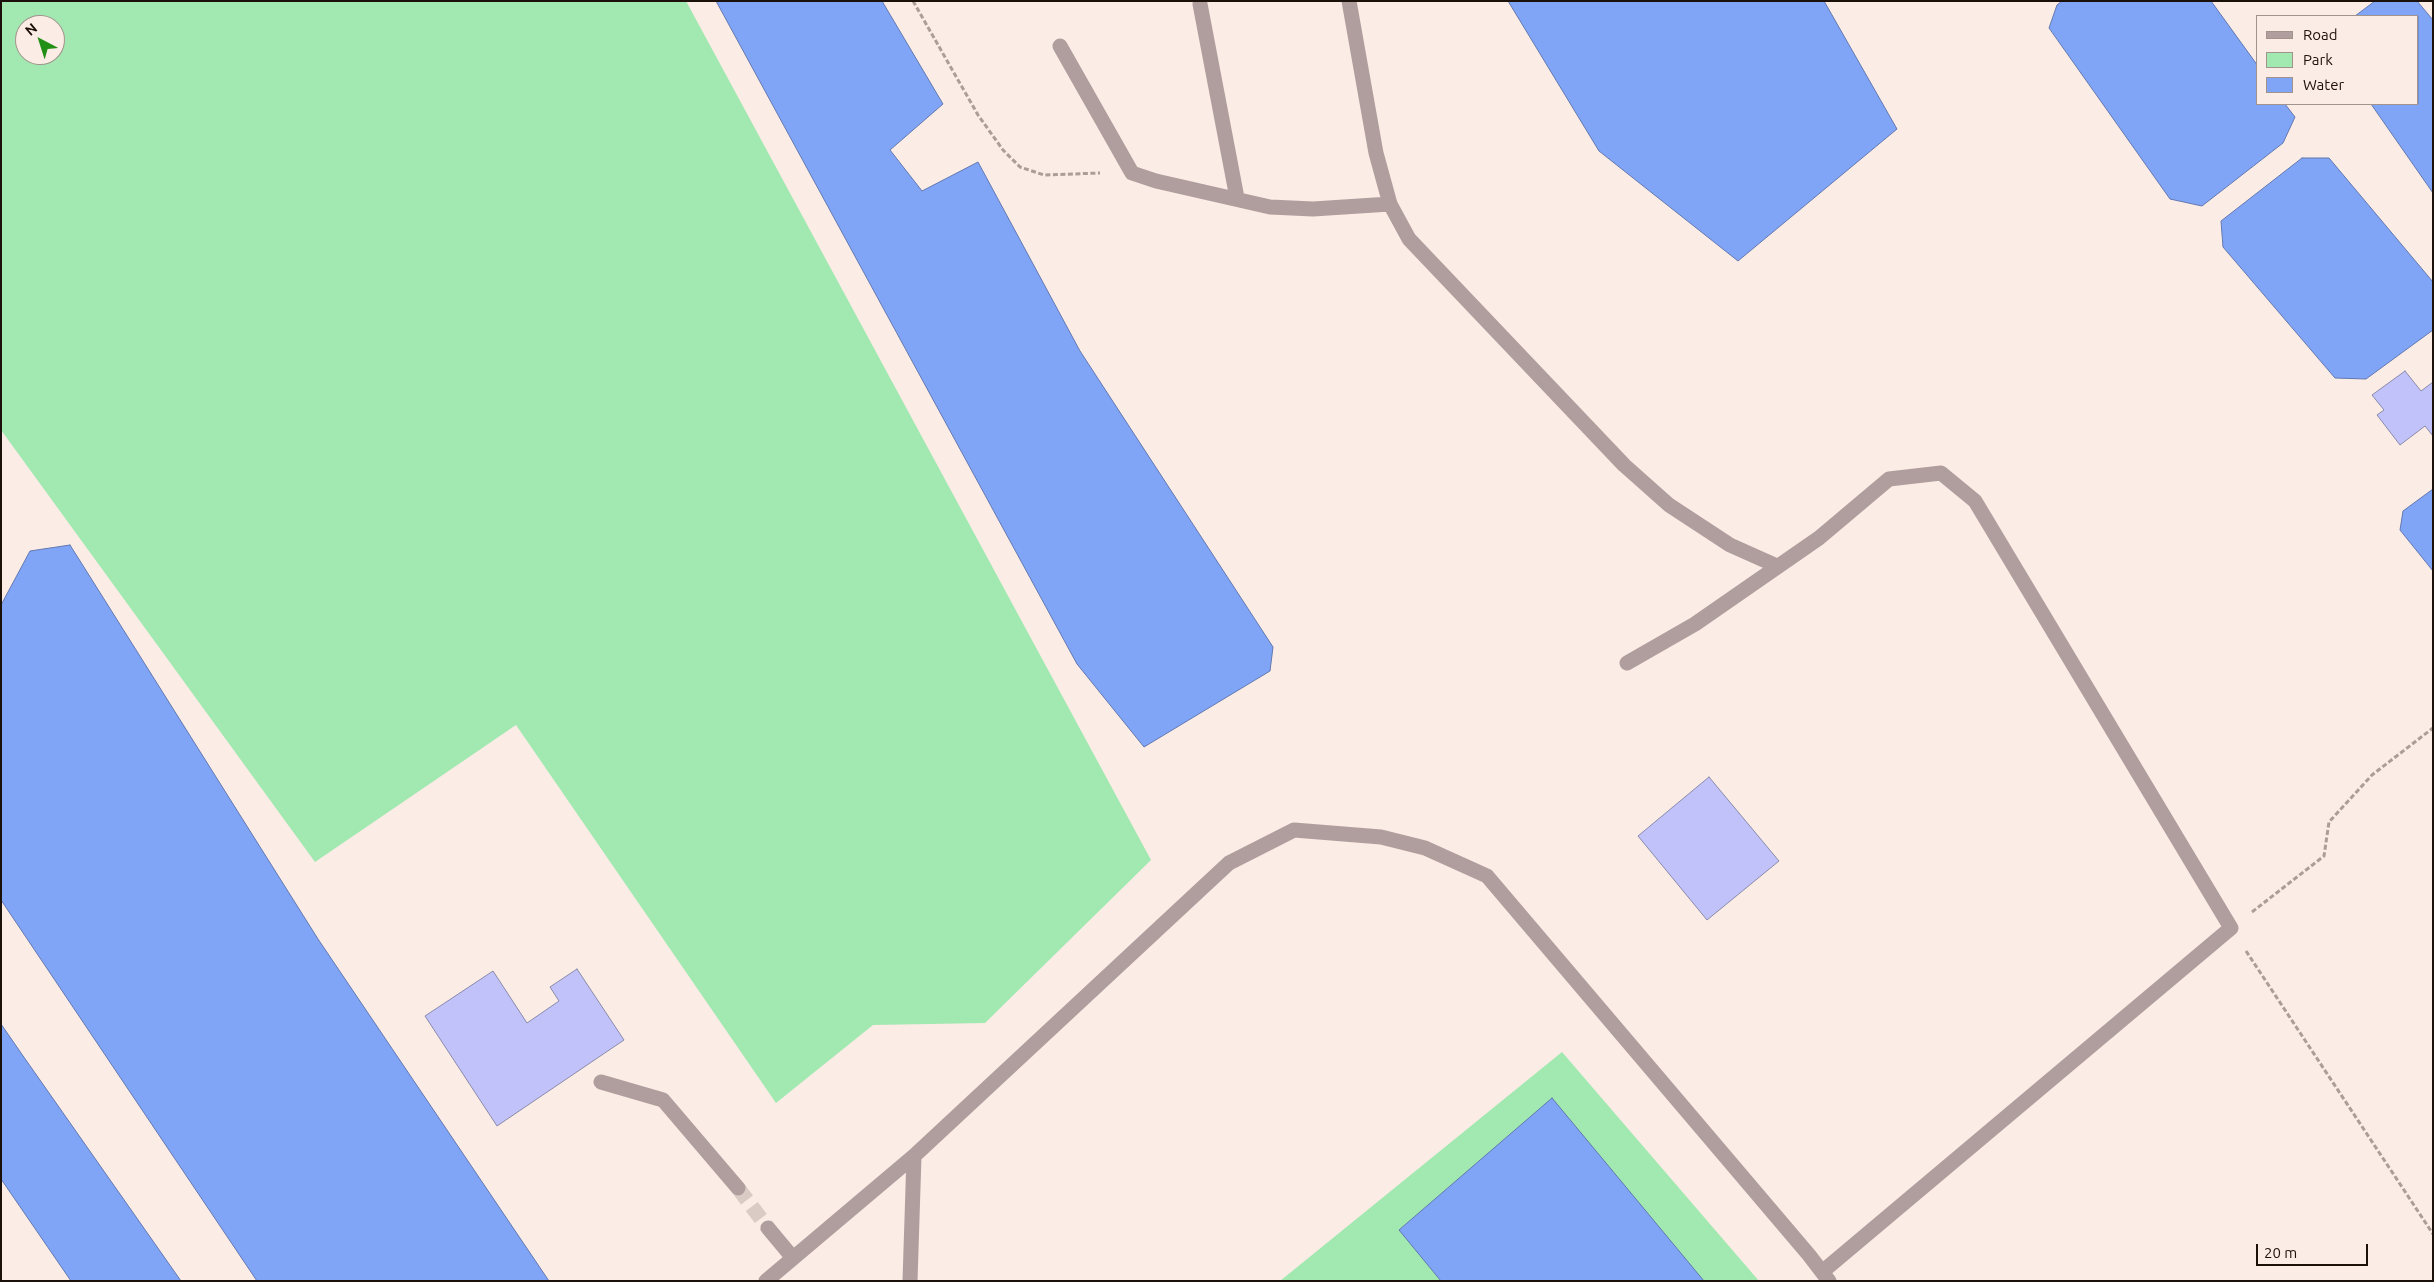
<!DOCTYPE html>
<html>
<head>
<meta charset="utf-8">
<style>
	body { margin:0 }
	#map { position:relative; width:2434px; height:1282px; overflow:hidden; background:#fbece5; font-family:Ubuntu,sans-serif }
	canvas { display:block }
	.frame { position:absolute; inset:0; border:2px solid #1c100a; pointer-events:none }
	.legend { position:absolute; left:2256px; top:15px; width:162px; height:90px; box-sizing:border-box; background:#fbece5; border:1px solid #a2948d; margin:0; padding:6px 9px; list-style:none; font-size:15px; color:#1c100a }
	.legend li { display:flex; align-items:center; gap:10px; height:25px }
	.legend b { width:25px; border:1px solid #a2948d }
	.north { position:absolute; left:15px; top:15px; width:50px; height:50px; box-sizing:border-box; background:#fbece5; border:1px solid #a2948d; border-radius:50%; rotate:320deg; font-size:14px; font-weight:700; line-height:20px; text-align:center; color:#1c100a }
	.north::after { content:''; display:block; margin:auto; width:18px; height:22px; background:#228f16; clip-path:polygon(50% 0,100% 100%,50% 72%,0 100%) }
	.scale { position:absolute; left:2256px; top:1244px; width:112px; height:22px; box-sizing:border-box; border:2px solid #1c100a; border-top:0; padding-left:6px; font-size:15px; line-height:18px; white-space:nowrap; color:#1c100a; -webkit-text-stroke:4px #fbece5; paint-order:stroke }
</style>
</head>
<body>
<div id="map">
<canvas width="2434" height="1282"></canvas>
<div class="frame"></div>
<ul class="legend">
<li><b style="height:6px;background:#b09e9e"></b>Road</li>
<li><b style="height:14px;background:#a1e8b1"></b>Park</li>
<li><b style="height:14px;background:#80a5f7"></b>Water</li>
</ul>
<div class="north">N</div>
<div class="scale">20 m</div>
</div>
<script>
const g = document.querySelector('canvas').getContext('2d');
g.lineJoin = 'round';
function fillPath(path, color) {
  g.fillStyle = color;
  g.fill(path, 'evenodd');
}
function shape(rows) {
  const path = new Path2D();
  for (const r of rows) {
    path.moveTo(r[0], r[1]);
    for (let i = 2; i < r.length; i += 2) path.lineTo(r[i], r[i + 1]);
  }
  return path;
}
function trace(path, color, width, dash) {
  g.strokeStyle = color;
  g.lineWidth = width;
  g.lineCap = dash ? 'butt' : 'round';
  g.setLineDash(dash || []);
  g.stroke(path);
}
fillPath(shape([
	[1,1,686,1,1151,860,985,1023,873,1025,776,1103,516,725,315,862,1,430],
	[25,25,55,25,55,55,25,55],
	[1562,1052,1759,1281,1280,1281]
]), '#a1e8b1');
const water = shape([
	[716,1,882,1,943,104,890,150,922,191,978,162,1080,351,1273,647,1270,671,1144,747,1077,664,716,1],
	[1508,1,1824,1,1897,129,1738,261,1599,151,1508,1],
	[2062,1,2211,1,2258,66,2258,104,2285,104,2295,117,2283,143,2202,206,2170,199,2049,28,2057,5,2062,1],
	[2375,1,2417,1,2433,20,2433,193,2371,104,2418,104,2418,16,2355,16,2375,1],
	[2302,158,2329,158,2433,282,2433,330,2366,379,2335,378,2223,247,2221,221,2302,158],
	[2433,489,2433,571,2400,530,2403,511,2433,489],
	[70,545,318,939,549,1281,257,1281,1,900,1,605,30,551,70,545],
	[1,1024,21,1053,181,1281,71,1281,1,1179,1,1024],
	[1552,1098,1704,1281,1441,1281,1399,1230,1552,1098]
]);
fillPath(water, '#80a5f7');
trace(water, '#6278b0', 1);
const building = shape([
	[2405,371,2421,391,2433,382,2433,436,2425,426,2400,445,2377,415,2384,410,2372,395,2405,371],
	[1709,777,1779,861,1707,920,1638,836,1709,777],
	[577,969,624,1040,497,1126,425,1016,493,971,527,1023,559,1001,550,987,577,969]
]);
fillPath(building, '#c1c2f9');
trace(building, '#898aa9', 1);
trace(shape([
	[738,1188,768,1228]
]), '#dacbc4', 15, [15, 8]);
trace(shape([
	[913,1,978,115,1003,150,1020,167,1044,175,1100,173],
	[2252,912,2324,856,2329,822,2372,775,2433,728],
	[2246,951,2433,1234]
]), '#ab9e97', 3, [5, 2.5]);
trace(shape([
	[1349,1,1376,153,1390,204,1409,239,1624,465,1669,505,1730,545,1777,566],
	[1200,4,1237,198],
	[1060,46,1132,173,1156,181,1270,207,1313,209,1390,204],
	[1627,663,1695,624,1819,538,1889,479,1941,473,1975,501,2231,928,1822,1272],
	[601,1082,663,1100,738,1188],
	[768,1228,793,1258],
	[766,1281,914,1156,1229,863,1294,830,1381,837,1425,848,1487,876,1809,1255,1829,1281],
	[910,1281,914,1156]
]), '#b09e9e', 15);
</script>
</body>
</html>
